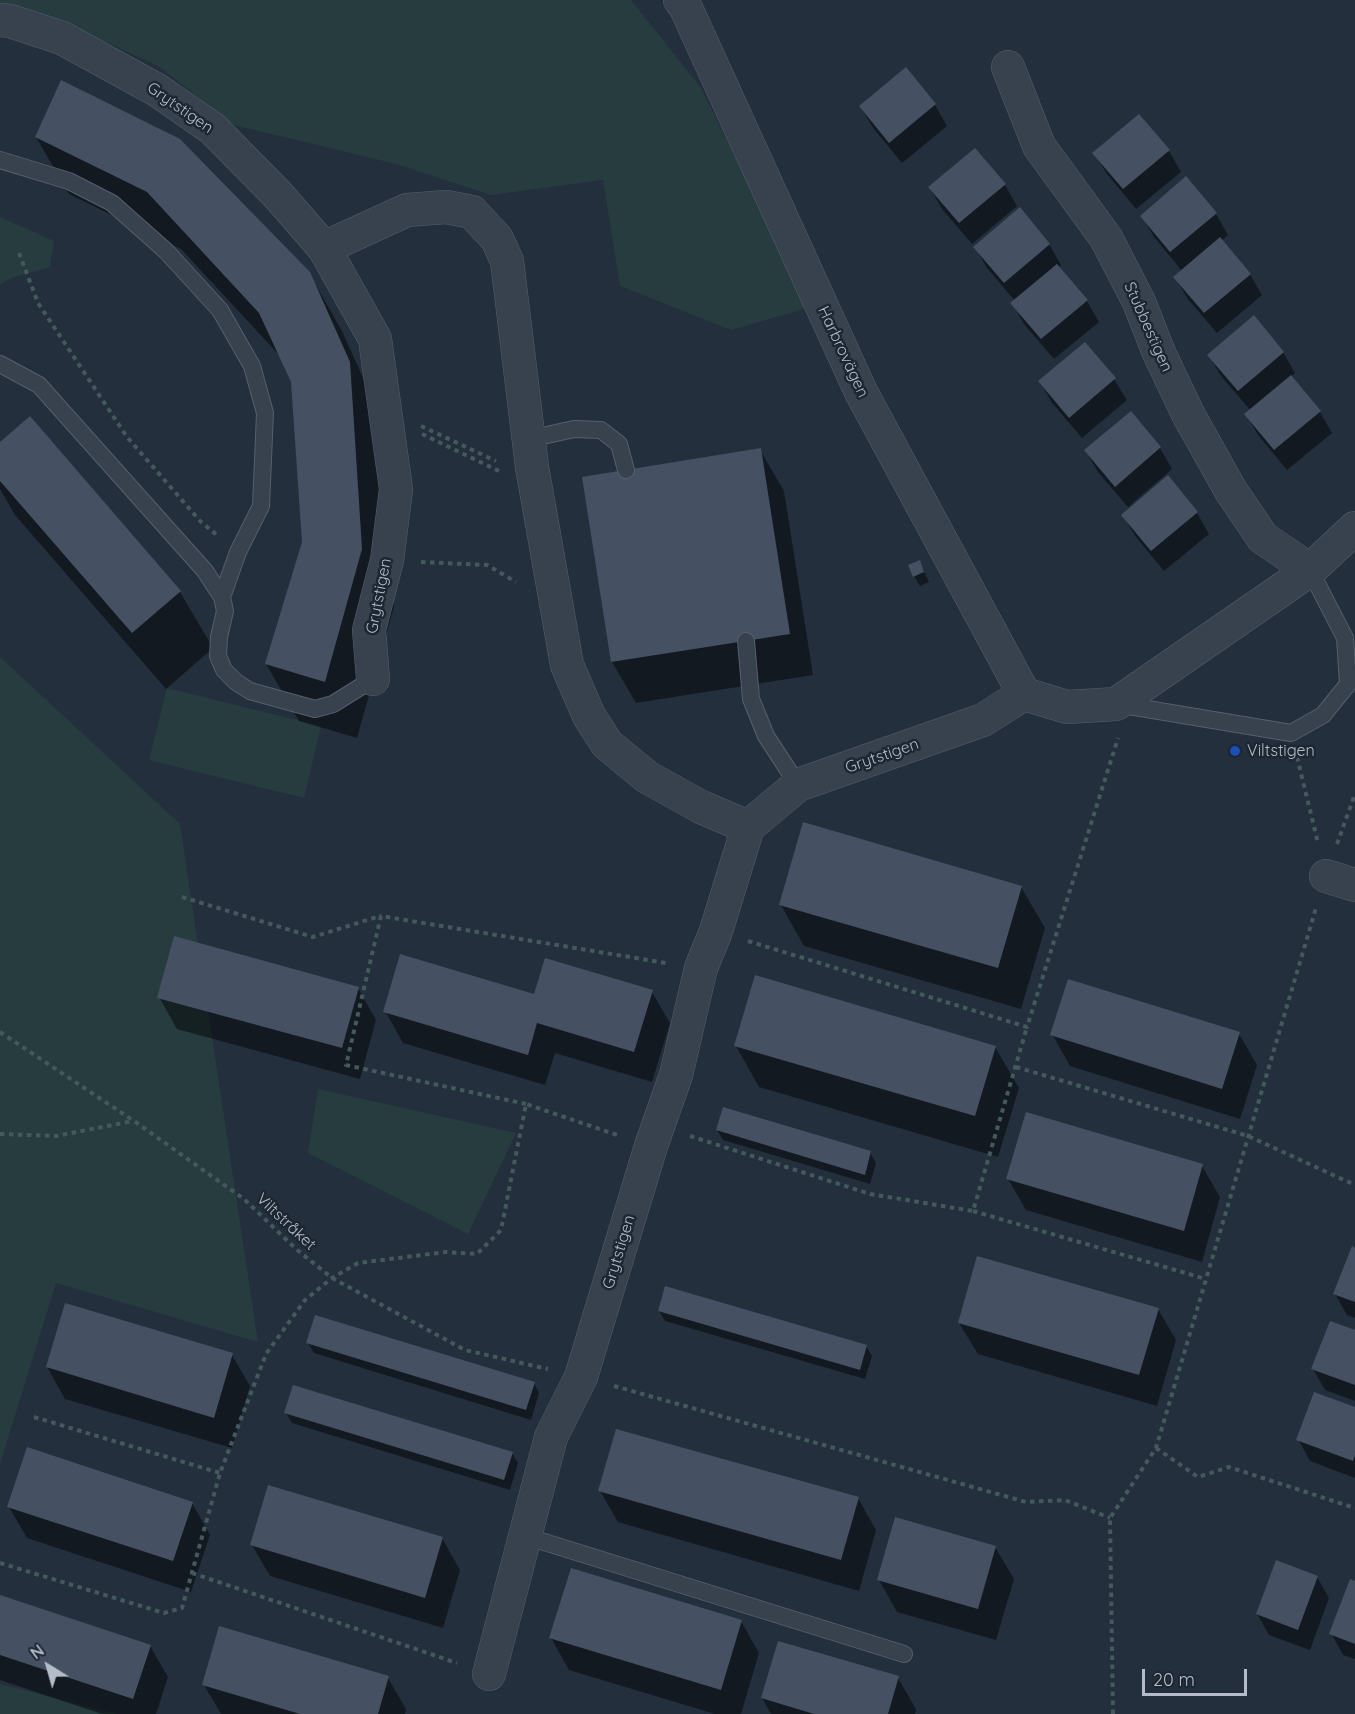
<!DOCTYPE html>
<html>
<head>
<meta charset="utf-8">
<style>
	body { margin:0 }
	#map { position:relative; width:1355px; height:1714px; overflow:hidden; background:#242f3e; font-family:Quicksand,sans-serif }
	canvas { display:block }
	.north { position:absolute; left:18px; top:1636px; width:60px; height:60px; -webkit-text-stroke:4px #1d2633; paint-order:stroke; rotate:323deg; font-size:16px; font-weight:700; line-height:24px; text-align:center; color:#b4bcc9 }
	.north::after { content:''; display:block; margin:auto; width:21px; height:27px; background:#b4bcc9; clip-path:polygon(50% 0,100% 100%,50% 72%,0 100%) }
	.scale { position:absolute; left:1142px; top:1669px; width:105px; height:27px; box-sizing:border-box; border:3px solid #b4bcc9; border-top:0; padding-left:8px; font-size:18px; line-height:21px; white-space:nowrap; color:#b4bcc9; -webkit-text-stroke:4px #1d2633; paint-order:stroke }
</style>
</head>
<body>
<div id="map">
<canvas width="1355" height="1714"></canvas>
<div class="north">N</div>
<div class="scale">20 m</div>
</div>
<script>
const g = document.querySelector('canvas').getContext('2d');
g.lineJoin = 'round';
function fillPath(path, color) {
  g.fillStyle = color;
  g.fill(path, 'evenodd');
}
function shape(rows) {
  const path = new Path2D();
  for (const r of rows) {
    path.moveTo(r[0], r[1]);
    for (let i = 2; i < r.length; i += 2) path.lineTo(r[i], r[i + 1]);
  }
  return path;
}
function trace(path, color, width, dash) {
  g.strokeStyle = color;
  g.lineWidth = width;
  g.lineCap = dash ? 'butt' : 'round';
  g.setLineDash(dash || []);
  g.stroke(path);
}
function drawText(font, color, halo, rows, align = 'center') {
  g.font = font + ' Quicksand,sans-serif';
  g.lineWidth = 5;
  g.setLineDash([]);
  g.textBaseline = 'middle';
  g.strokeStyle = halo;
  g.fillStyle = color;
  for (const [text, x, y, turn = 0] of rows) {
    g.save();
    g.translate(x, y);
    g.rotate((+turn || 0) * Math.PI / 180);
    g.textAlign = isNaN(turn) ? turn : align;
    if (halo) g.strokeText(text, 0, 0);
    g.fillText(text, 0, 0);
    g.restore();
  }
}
fillPath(shape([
	[0,0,631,0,701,88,811,307,731,330,620,286,603,180,491,195,396,164,234,125,158,66,69,25,0,5],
	[0,217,54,241,50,267,14,277,0,284],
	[0,657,180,824,258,1342,56,1283,0,1464],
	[167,688,321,726,304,798,149,760],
	[318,1089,516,1133,468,1234,308,1153],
	[0,1684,118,1714,0,1714]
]), '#263c3f');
fillPath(shape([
	[61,82,309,273,342,331,382,420,394,607,357,738,299,721,266,664,304,542,293,381,281,357,181,249,69,194,36,137],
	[935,105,947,126,902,163,873,128,861,107],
	[975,150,1005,185,1017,206,972,244,942,209,930,188],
	[1169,151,1181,172,1136,209,1107,174,1094,153],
	[1216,214,1228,235,1221,241,1250,274,1262,295,1217,333,1187,298,1175,277,1182,271,1154,237,1142,216],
	[1049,244,1061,265,1059,268,1087,301,1099,322,1054,359,1024,324,1012,303,1015,301,987,268,975,247],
	[1085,344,1114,379,1127,400,1082,438,1052,403,1040,382],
	[1283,352,1295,373,1291,377,1320,412,1332,433,1287,470,1258,435,1246,414,1251,411,1221,376,1209,355],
	[1131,413,1160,448,1172,469,1128,507,1098,472,1086,451],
	[0,444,180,592,213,648,166,689,15,515,0,489],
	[760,450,784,491,813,675,636,703,612,662,583,478],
	[1167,477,1197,513,1209,534,1164,571,1135,536,1123,515],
	[919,562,929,582,920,586,914,576],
	[1021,887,1045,928,1021,1009,804,946,781,905],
	[358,988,376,1020,360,1079,177,1029,159,997],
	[652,992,670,1023,652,1082,555,1053,545,1085,403,1043,385,1011,535,996],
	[1052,1034,1239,1034,1257,1065,1240,1119,1070,1066],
	[736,1046,995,1047,1019,1088,998,1157,759,1087],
	[717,1130,870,1153,876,1163,870,1184,723,1140],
	[1202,1166,1220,1197,1202,1262,1026,1210,1008,1179],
	[1355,1249,1355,1318,1347,1315,1335,1294],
	[1158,1309,1176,1340,1157,1406,978,1354,959,1323],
	[659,1311,866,1346,872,1356,865,1379,665,1321],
	[1355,1332,1355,1401,1325,1390,1313,1369],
	[308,1343,534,1383,539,1393,531,1420,314,1353],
	[232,1355,250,1386,232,1448,65,1399,47,1367],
	[1355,1409,1355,1478,1310,1461,1298,1439],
	[286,1413,512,1453,518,1463,510,1490,292,1423],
	[600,1491,858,1498,876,1530,859,1591,618,1522],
	[192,1503,210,1535,191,1592,27,1538,9,1507],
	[442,1538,460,1570,443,1628,270,1576,252,1545],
	[995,1547,1014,1579,996,1640,897,1612,879,1580],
	[1317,1577,1329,1598,1310,1650,1269,1635,1257,1614],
	[1355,1583,1355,1659,1343,1655,1331,1633],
	[0,1596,150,1646,168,1677,156,1714,102,1714,0,1680],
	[741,1621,759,1653,741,1714,715,1714,569,1670,551,1638],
	[388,1678,406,1709,405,1714,221,1714,204,1685],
	[898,1678,916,1709,915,1714,771,1714,762,1698]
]), '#0007');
fillPath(shape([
	[906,67,936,104,889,143,859,106],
	[61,80,180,139,310,272,350,362,362,549,325,682,265,664,302,542,291,382,259,313,147,192,35,137],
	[1139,114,1170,150,1123,189,1092,153],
	[975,148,1006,184,959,223,928,187],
	[1186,176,1217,213,1170,252,1140,216],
	[1020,207,1050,244,1004,283,973,247],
	[1220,237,1251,274,1204,313,1173,277],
	[1057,264,1088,300,1041,339,1010,303],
	[1254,315,1284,352,1238,391,1207,355],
	[1085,342,1116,378,1069,418,1038,381],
	[1291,375,1321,411,1274,450,1244,414],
	[1131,411,1161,447,1115,487,1084,450],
	[30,416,181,591,132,633,0,481,0,442],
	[761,448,790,634,611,662,582,477],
	[1168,475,1198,512,1151,551,1121,515],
	[920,560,924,572,913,577,908,565],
	[803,822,1022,886,998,968,779,905],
	[174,936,359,987,342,1048,157,998],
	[400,954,534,994,545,958,653,990,634,1052,537,1023,528,1055,383,1012],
	[755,975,996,1046,975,1116,734,1046],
	[1068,979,1240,1032,1222,1089,1050,1035],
	[723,1107,871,1151,865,1175,716,1130],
	[1026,1112,1203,1164,1184,1231,1006,1179],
	[1352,1246,1355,1248,1355,1302,1333,1294],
	[977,1256,1159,1308,1139,1375,958,1323],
	[665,1286,867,1345,860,1370,658,1311],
	[65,1303,233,1353,214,1418,46,1367],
	[315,1315,535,1382,526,1410,306,1343],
	[1330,1321,1355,1330,1355,1385,1311,1369],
	[293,1385,513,1452,504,1480,284,1413],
	[1314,1392,1355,1407,1355,1455,1353,1461,1296,1440],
	[616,1429,859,1497,841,1560,598,1491],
	[27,1447,193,1502,173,1561,7,1507],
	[268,1485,443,1537,425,1598,250,1545],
	[895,1517,996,1546,978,1609,877,1580],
	[1276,1560,1318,1576,1298,1630,1256,1614],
	[571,1568,742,1620,721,1690,549,1638],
	[1350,1579,1355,1581,1355,1644,1329,1634],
	[0,1595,151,1645,133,1699,0,1655],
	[219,1626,389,1676,378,1714,300,1714,202,1685],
	[778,1641,899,1676,888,1714,814,1714,761,1698]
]), '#455162');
const service = shape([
	[0,160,69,181,112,203,166,251,220,310,252,366,265,413,261,506,238,552,222,597],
	[0,364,39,385,205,571,222,597,225,611,219,637,218,656,224,670,236,682,250,691,315,709,333,704,373,679],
	[529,439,574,429,601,430,619,444,626,470],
	[746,641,751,699,766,736,798,785],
	[1117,704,1291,733,1323,715,1348,684,1345,638,1310,570],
	[525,1536,904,1654]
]);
const minor = shape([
	[0,20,10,21,62,38,157,90,213,129,278,195,324,248,375,339,396,489,387,560,369,630,373,679],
	[1008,67,1039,146,1106,238,1139,302,1159,353,1188,414,1231,491,1263,538,1310,570],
	[324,248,407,210,446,207,472,212,497,239,507,261,532,467,567,665,589,716,607,744,647,777,701,807,748,827,798,785,983,720,1024,694,1067,707,1116,704,1310,570,1355,528],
	[1326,876,1355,885],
	[489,1674,551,1437,581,1377,651,1146,676,1075,701,968,716,931,748,827]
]);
const tertiary = shape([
	[680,0,685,6,861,392,1024,694]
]);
trace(service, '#565f6c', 18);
trace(minor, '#565f6c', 34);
trace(tertiary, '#565f6c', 34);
trace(shape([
	[19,253,38,303,127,437,201,522,217,535],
	[421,426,496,461],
	[422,434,499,471],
	[421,562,487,565,516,582],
	[1297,757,1318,843],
	[1337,844,1355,794],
	[182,897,313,937,380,916],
	[748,941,1027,1027,1118,738],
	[0,1032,134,1121,244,1199,296,1249,332,1278,465,1350,548,1369],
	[1016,1067,1248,1136,1355,1185],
	[526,1104,346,1065,381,916,666,963],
	[0,1134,56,1136,133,1121],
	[690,1136,870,1194,973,1211,1027,1027],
	[973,1211,1206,1279],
	[614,1386,1026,1502,1065,1500,1110,1518],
	[34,1417,220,1473],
	[1156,1448,1198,1477,1229,1467,1355,1508],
	[0,1563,164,1613,182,1608,220,1473,266,1354,305,1300,332,1278,358,1263,446,1252,477,1254,501,1230,526,1104,620,1136],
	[192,1573,457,1663],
	[1113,1714,1110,1518,1156,1448,1316,908]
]), '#44595c', 4, [4.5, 4.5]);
trace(service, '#38414e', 16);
trace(minor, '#38414e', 33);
trace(tertiary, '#38414e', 33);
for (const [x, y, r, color] of [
	[1235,751,6,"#1a4fb4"]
]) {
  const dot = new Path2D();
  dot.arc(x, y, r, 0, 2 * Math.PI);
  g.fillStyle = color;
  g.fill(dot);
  trace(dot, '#1d2633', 2);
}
drawText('16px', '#b4bcc9', '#1d2633', [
	["Grytstigen",180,108,35],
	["Stubbestigen",1148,327,66],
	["Harbrovägen",843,352,65],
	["Grytstigen",379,596,-79],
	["Grytstigen",882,756,-19],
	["Viltstråket",286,1222,43],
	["Grytstigen",619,1252,-73]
]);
drawText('16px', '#b4bcc9', '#1d2633', [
	["Viltstigen",1247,751]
], 'left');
</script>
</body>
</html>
